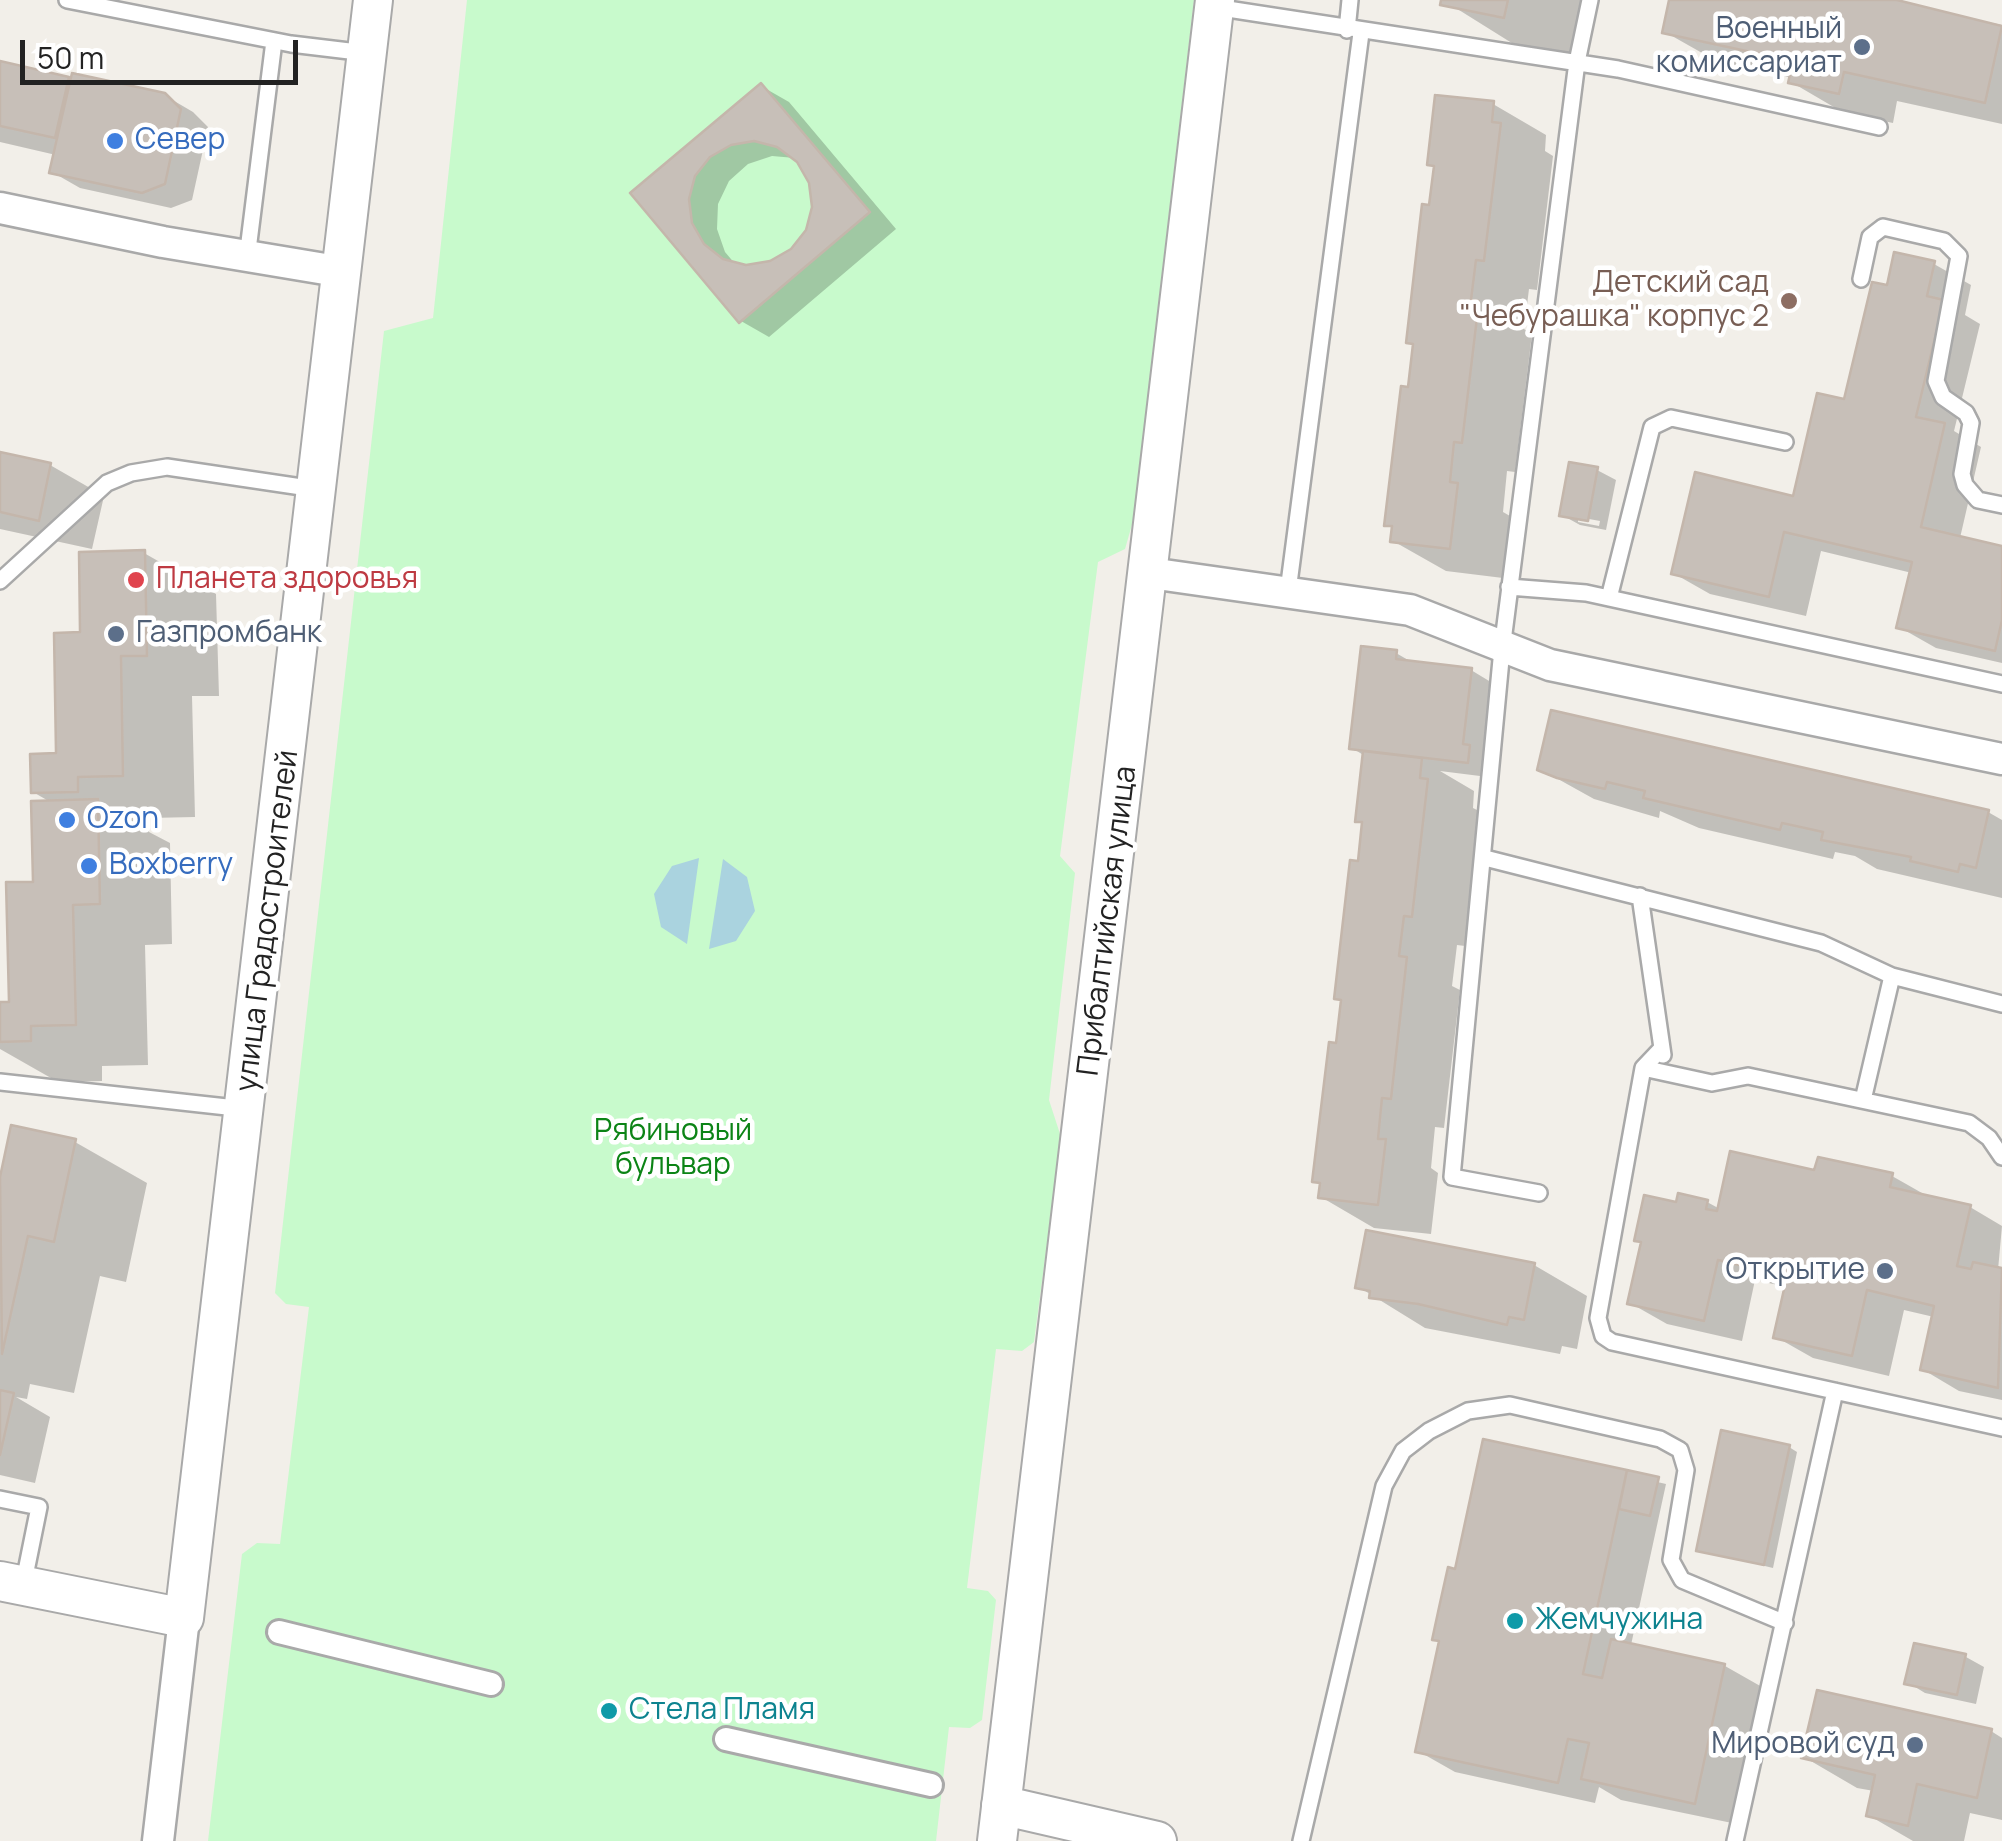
<!DOCTYPE html>
<html>
<head>
<meta charset="utf-8">
<style>
	body { margin:0 }
	#map { position:relative; width:2002px; height:1841px; overflow:hidden; background:#f2efe9; font-family:Manrope,sans-serif }
	canvas { display:block }
	.scale { position:absolute; left:20px; top:40px; width:278px; height:45px; box-sizing:border-box; border:5px solid #222; border-top:0; padding-left:12px; font-size:30px; line-height:35px; white-space:nowrap; color:#222; -webkit-text-stroke:8px #fff; paint-order:stroke }
</style>
</head>
<body>
<div id="map">
<canvas width="2002" height="1841"></canvas>
<div class="scale">50 m</div>
</div>
<script>
const g = document.querySelector('canvas').getContext('2d');
g.lineJoin = 'round';
function fillPath(path, color) {
  g.fillStyle = color;
  g.fill(path, 'evenodd');
}
function shape(rows) {
  const path = new Path2D();
  for (const r of rows) {
    path.moveTo(r[0], r[1]);
    for (let i = 2; i < r.length; i += 2) path.lineTo(r[i], r[i + 1]);
  }
  return path;
}
function trace(path, color, width, dash) {
  g.strokeStyle = color;
  g.lineWidth = width;
  g.lineCap = dash ? 'butt' : 'round';
  g.setLineDash(dash || []);
  g.stroke(path);
}
function drawText(font, color, halo, rows, align = 'center') {
  g.font = font + ' Manrope,sans-serif';
  g.lineWidth = 9;
  g.setLineDash([]);
  g.textBaseline = 'middle';
  g.strokeStyle = halo;
  g.fillStyle = color;
  for (const [text, x, y, turn = 0] of rows) {
    g.save();
    g.translate(x, y);
    g.rotate((+turn || 0) * Math.PI / 180);
    g.textAlign = isNaN(turn) ? turn : align;
    if (halo) g.strokeText(text, 0, 0);
    g.fillText(text, 0, 0);
    g.restore();
  }
}
fillPath(shape([
	[467,0,1194,0,1133,521,1125,549,1098,562,1060,856,1075,873,1049,1100,1061,1137,1034,1342,1022,1351,996,1349,967,1588,988,1591,996,1600,982,1720,970,1728,949,1727,936,1841,208,1841,242,1554,257,1543,280,1544,309,1307,286,1304,275,1293,384,331,433,318]
]), '#c8facc');
fillPath(shape([
	[699,858,687,944,661,927,654,894,672,866],
	[723,859,747,877,755,911,736,941,709,949]
]), '#aad3df');
fillPath(shape([
	[1443,0,1588,0,1576,58,1515,45],
	[1671,0,1884,0,2002,25,2002,124,1897,101,1893,123,1844,113,1791,82,1792,78,1718,62,1665,32],
	[0,63,73,82,164,95,193,112,208,127,192,200,171,208,80,188,52,172,56,155,0,142],
	[761,86,789,102,896,229,769,337,741,321,634,194],
	[772,156,795,158,806,171,814,194,813,220,802,242,783,259,759,267,736,265,725,252,717,229,718,204,729,181,748,164],
	[1493,104,1546,135,1545,151,1553,156,1537,290,1529,289,1524,329,1532,334,1515,472,1507,471,1503,512,1510,516,1503,578,1446,571,1393,541,1394,528,1387,524,1416,346,1408,341,1436,168,1430,164],
	[1896,255,1934,264,1971,285,1965,315,1980,324,1954,431,1981,447,1960,538,2002,548,2002,663,1936,648,1899,627,1912,573,1821,551,1806,616,1710,594,1673,573,1795,499,1846,402],
	[0,454,50,465,104,496,92,549,0,529],
	[1597,470,1616,480,1606,530,1580,525,1562,515],
	[1578,517,1600,521,1599,526,1578,522],
	[144,553,216,594,219,696,192,696,195,817,149,818,149,832,170,843,172,944,145,945,148,1065,102,1066,102,1081,58,1082,0,1049,0,1005,12,1004,52,803,33,792,59,756,83,635],
	[1396,653,1415,664,1471,670,1499,687,1496,778,1440,771,1474,791,1473,808,1481,812,1465,946,1457,945,1452,986,1460,990,1444,1128,1435,1127,1431,1168,1438,1173,1431,1234,1374,1228,1321,1197,1322,1185,1315,1180,1338,1045,1343,1002,1336,998,1364,824,1358,820,1365,756,1352,748],
	[1540,769,1988,812,2002,820,2002,898,1877,869,1855,856,1835,852,1833,859,1699,828,1660,811,1659,818,1594,799],
	[13,1128,75,1142,147,1183,126,1282,100,1276,74,1393,30,1384,27,1399,16,1397,50,1417,35,1483,0,1475,0,1189],
	[1816,1173,1892,1176,1929,1197,1970,1207,2002,1226,1998,1270,2002,1271,2002,1400,1959,1391,1922,1369,1934,1317,1904,1310,1889,1376,1813,1358,1776,1337,1787,1287,1755,1280,1742,1341,1667,1324,1630,1303,1678,1205,1707,1202,1720,1209],
	[1534,1265,1587,1296,1577,1349,1562,1346,1560,1354,1425,1328,1357,1286],
	[1484,1442,1666,1484,1631,1645,1725,1666,1762,1687,1732,1823,1621,1800,1599,1787,1595,1803,1455,1772,1418,1751],
	[1789,1447,1797,1452,1773,1568,1699,1550],
	[1915,1646,1966,1657,1984,1667,1976,1704,1925,1693,1907,1682],
	[1991,1731,2002,1738,2002,1820,1970,1813,1964,1841,1913,1841,1868,1815,1874,1791,1857,1788,1804,1757]
]), '#0003');
const building = shape([
	[1441,0,1508,0,1504,18,1440,5,1441,0],
	[1669,0,1897,0,2002,26,1985,103,1844,72,1839,94,1788,83,1793,61,1662,33,1669,0],
	[0,61,69,77,55,138,0,126,0,61],
	[72,73,165,93,181,109,165,184,142,193,49,173,72,73],
	[761,83,870,212,739,323,630,193,761,83],
	[754,141,777,147,797,162,809,183,812,207,806,230,791,249,770,261,746,265,723,259,704,244,692,223,689,199,695,176,710,157,731,145,754,141],
	[1435,95,1494,101,1492,122,1501,123,1484,261,1476,260,1471,300,1479,301,1462,443,1454,442,1450,482,1458,483,1450,549,1390,542,1392,526,1384,526,1401,386,1408,387,1413,344,1406,343,1422,204,1429,205,1434,166,1427,165,1435,95],
	[1894,252,1935,261,1927,296,1944,300,1916,417,1945,423,1921,527,2002,546,2002,620,1995,651,1896,628,1912,562,1784,532,1769,597,1671,574,1695,472,1793,496,1817,393,1844,399,1872,282,1887,285,1894,252],
	[0,452,51,463,39,521,0,512,0,452],
	[1569,462,1598,467,1588,521,1559,516,1569,462],
	[145,550,147,656,121,656,123,776,78,777,78,792,31,793,30,754,56,753,54,633,80,632,79,552,145,550],
	[1361,646,1397,650,1396,659,1472,668,1463,744,1470,745,1468,763,1349,749,1361,646],
	[1551,710,1989,810,1976,868,1960,864,1958,872,1910,861,1911,857,1821,840,1823,832,1782,823,1780,830,1643,798,1645,791,1607,782,1605,789,1557,778,1537,770,1551,710],
	[1363,751,1422,758,1420,778,1428,779,1412,917,1404,916,1399,956,1407,957,1391,1099,1382,1098,1378,1139,1386,1139,1378,1205,1318,1198,1320,1183,1312,1182,1329,1042,1336,1043,1341,1000,1334,999,1350,860,1358,861,1362,822,1355,822,1363,751],
	[98,799,100,904,73,905,76,1025,31,1026,31,1041,0,1042,0,1002,9,1002,6,882,33,882,31,801,98,799],
	[11,1125,76,1139,54,1242,28,1236,2,1354,0,1177,11,1125],
	[1730,1151,1814,1170,1818,1157,1893,1173,1890,1187,1971,1205,1957,1266,1971,1269,1973,1262,2002,1268,1998,1388,1920,1370,1934,1306,1867,1290,1852,1356,1773,1338,1787,1276,1718,1260,1704,1321,1627,1304,1641,1242,1634,1241,1644,1195,1676,1202,1678,1193,1708,1200,1706,1209,1717,1211,1730,1151],
	[1366,1230,1535,1263,1524,1320,1509,1317,1507,1325,1418,1304,1369,1298,1370,1291,1355,1288,1366,1230],
	[0,1390,14,1393,0,1455,0,1390],
	[1721,1430,1790,1445,1764,1565,1696,1551,1721,1430],
	[1483,1439,1627,1470,1583,1674,1602,1678,1611,1639,1725,1664,1695,1804,1581,1779,1589,1743,1568,1739,1558,1783,1415,1752,1439,1641,1432,1640,1440,1603,1448,1567,1455,1569,1483,1439],
	[1627,1470,1659,1477,1650,1516,1619,1509,1627,1470],
	[1914,1643,1966,1654,1957,1695,1904,1684,1914,1643],
	[1817,1690,1992,1729,1977,1798,1917,1784,1908,1826,1866,1816,1875,1775,1801,1758,1817,1690]
]);
fillPath(building, '#c7bfb8');
trace(building, '#c4b6ab', 2.5);
const service = shape([
	[67,0,291,44,366,53],
	[1215,7,1618,69,1879,127],
	[1347,30,1350,0],
	[247,258,274,41],
	[1861,279,1870,237,1883,227,1944,241,1959,256,1936,381,1943,397,1966,413,1971,423,1962,474,1965,485,1978,500,2002,505],
	[0,581,107,483,131,473,167,467,315,489],
	[1509,587,1586,593,2002,684],
	[1288,591,1361,33],
	[1609,598,1652,427,1671,418,1785,442],
	[1485,858,1821,943,1892,976,2002,1004],
	[1640,896,1663,1055],
	[1662,1048,1643,1068,1598,1318,1603,1336,1612,1342,2002,1428],
	[1643,1068,1712,1083,1748,1076,1969,1123,1989,1138,2002,1157],
	[0,1082,245,1109],
	[1863,1100,1892,976],
	[1539,1193,1452,1177,1502,649,1577,62,1590,0],
	[0,1499,39,1507,23,1586],
	[1301,1841,1384,1486,1403,1451,1429,1431,1468,1411,1510,1405,1660,1439,1680,1450,1686,1470,1671,1560,1682,1580,1785,1623],
	[1735,1841,1835,1391]
]);
const pedestrian = shape([
	[279,1632,491,1684],
	[726,1739,931,1785]
]);
const minor = shape([
	[0,208,163,242,343,272],
	[1150,573,1410,610,1550,665,2002,759],
	[158,1841,184,1618]
]);
const tertiary = shape([
	[0,1581,184,1618,373,0],
	[1001,1805,1157,1841],
	[997,1841,1215,0]
]);
trace(service, '#a9a9a9', 20);
trace(pedestrian, '#a9a9a9', 28);
trace(minor, '#a9a9a9', 35);
trace(tertiary, '#a9a9a9', 42);
trace(service, '#fff', 15);
trace(pedestrian, '#fff', 22);
trace(minor, '#fff', 30);
trace(tertiary, '#fff', 38);
for (const [x, y, r, color] of [
	[1862,47,10,"#5c6f8a"],
	[115,141,10,"#3f7fe0"],
	[1789,301,10,"#8d6e63"],
	[136,580,10,"#e0444e"],
	[116,634,10,"#5c6f8a"],
	[67,820,10,"#3f7fe0"],
	[89,866,10,"#3f7fe0"],
	[1885,1271,10,"#5c6f8a"],
	[1515,1621,10,"#0f9aa8"],
	[609,1711,10,"#0f9aa8"],
	[1915,1745,10,"#5c6f8a"]
]) {
  const dot = new Path2D();
  dot.arc(x, y, r, 0, 2 * Math.PI);
  g.fillStyle = color;
  g.fill(dot);
  trace(dot, '#fff', 4);
}
drawText('30px', '#4e5e75', '#fff', [
	["Военный",1842,30],
	["комиссариат",1842,64],
	["Газпромбанк",136,634,"left"],
	["Открытие",1865,1271],
	["Мировой суд",1895,1745]
], 'right');
drawText('30px', '#366cbe', '#fff', [
	["Север",135,141],
	["Ozon",87,820],
	["Boxberry",109,866]
], 'left');
drawText('30px', '#785e54', '#fff', [
	["Детский сад",1769,284],
	["\"Чебурашка\" корпус 2",1769,318]
], 'right');
drawText('30px', '#be3a42', '#fff', [
	["Планета здоровья",156,580]
], 'left');
drawText('30px', '#222', '#fff', [
	["улица Градостроителей",268,921,-83],
	["Прибалтийская улица",1108,921,-83]
]);
drawText('30px', '#0c8416', '#fff', [
	["Рябиновый",673,1132],
	["бульвар",673,1166]
]);
drawText('30px', '#0d838f', '#fff', [
	["Жемчужина",1535,1621],
	["Стела Пламя",629,1711]
], 'left');
</script>
</body>
</html>
